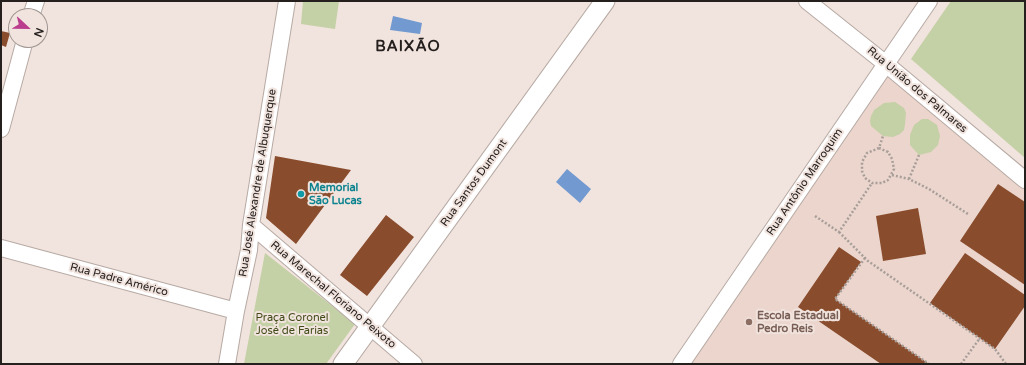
<!DOCTYPE html>
<html>
<head>
<meta charset="utf-8">
<style>
	body { margin:0 }
	#map { position:relative; width:1026px; height:365px; overflow:hidden; background:#f1e3dd; font-family:"Varela Round",sans-serif }
	canvas { display:block }
	.frame { position:absolute; inset:0; border:2px solid #25201e; pointer-events:none }
	.north { position:absolute; left:8px; top:8px; width:40px; height:40px; box-sizing:border-box; background:#f1e3dd; border:1px solid #9f9591; border-radius:50%; rotate:112deg; font-size:11px; font-weight:700; line-height:16px; text-align:center; color:#25201e }
	.north::after { content:''; display:block; margin:auto; width:14px; height:18px; background:#bb3e8e; clip-path:polygon(50% 0,100% 100%,50% 72%,0 100%) }
</style>
</head>
<body>
<div id="map">
<canvas width="1026" height="365"></canvas>
<div class="frame"></div>
<div class="north">N</div>
</div>
<script>
const g = document.querySelector('canvas').getContext('2d');
g.lineJoin = 'round';
function fillPath(path, color) {
  g.fillStyle = color;
  g.fill(path, 'evenodd');
}
function shape(rows) {
  const path = new Path2D();
  for (const r of rows) {
    path.moveTo(r[0], r[1]);
    for (let i = 2; i < r.length; i += 2) path.lineTo(r[i], r[i + 1]);
  }
  return path;
}
function trace(path, color, width, dash) {
  g.strokeStyle = color;
  g.lineWidth = width;
  g.lineCap = dash ? 'butt' : 'round';
  g.setLineDash(dash || []);
  g.stroke(path);
}
function drawText(font, color, halo, rows, align = 'center') {
  g.font = font + ' "Varela Round",sans-serif';
  g.lineWidth = 4;
  g.setLineDash([]);
  g.textBaseline = 'middle';
  g.strokeStyle = halo;
  g.fillStyle = color;
  for (const [text, x, y, turn = 0] of rows) {
    g.save();
    g.translate(x, y);
    g.rotate((+turn || 0) * Math.PI / 180);
    g.textAlign = isNaN(turn) ? turn : align;
    if (halo) g.strokeText(text, 0, 0);
    g.fillText(text, 0, 0);
    g.restore();
  }
}
fillPath(shape([
	[886,64,1025,180,1025,364,681,364]
]), '#ebd5cc');
fillPath(shape([
	[303,1,339,1,335,29,301,24],
	[951,1,1025,1,1025,158,911,59],
	[895,102,904,108,906,113,905,124,904,130,900,134,893,137,883,136,871,126,870,121,871,116,874,110,884,103],
	[922,119,928,119,937,125,940,136,938,145,931,152,919,155,910,145,910,135,914,125],
	[265,253,355,324,326,364,244,364]
]), '#c4d0a5');
fillPath(shape([
	[393,16,422,23,420,34,390,30],
	[567,169,591,189,580,203,556,182]
]), '#729ad1');
fillPath(shape([
	[1,31,10,33,6,47,1,45],
	[275,156,351,170,296,244,266,218],
	[998,184,1025,202,1025,285,960,241],
	[918,208,926,254,883,261,876,216],
	[386,215,414,237,367,296,340,275],
	[839,247,861,262,835,299,929,364,881,364,798,307],
	[965,253,1025,295,1025,306,995,349,930,303]
]), '#894c2d');
const minor = shape([
	[807,1,886,64,1025,180],
	[31,16,36,1],
	[1,129,25,40],
	[251,225,414,364],
	[1,248,236,311],
	[227,364,236,311,249,250,251,225,287,1],
	[681,364,929,1]
]);
const tertiary = shape([
	[343,364,605,1]
]);
trace(minor, '#b7aaa4', 18);
trace(tertiary, '#b7aaa4', 21);
trace(shape([
	[879,148,867,153,862,162,862,171,865,178,872,183,882,183,888,180,894,169,892,159,888,152,879,148,883,136],
	[892,175,909,179,929,189,968,214],
	[909,179,919,155],
	[815,216,839,232,872,183],
	[839,232,868,261,995,349,1006,364],
	[865,258,835,299,929,364],
	[961,364,980,338]
]), '#a89e99', 2.5, [2, 2]);
trace(minor, '#fff', 16);
trace(tertiary, '#fff', 19);
for (const [x, y, r, color] of [
	[301,194,4,"#0f9aa8"],
	[749,322,4,"#8d6e63"]
]) {
  const dot = new Path2D();
  dot.arc(x, y, r, 0, 2 * Math.PI);
  g.fillStyle = color;
  g.fill(dot);
  trace(dot, '#f1e3dd', 1.5);
}
drawText('11px', '#25201e', '#f1e3dd', [
	["Rua União dos Palmares",917,90,40],
	["Rua Antônio Marroquim",805,182,-56],
	["Rua José Alexandre de Albuquerque",258,183,-81],
	["Rua Santos Dumont",474,183,-54],
	["Rua Padre Américo",119,280,15],
	["Rua Marechal Floriano Peixoto",333,295,40]
]);
drawText('bold 11px', '#0d838f', '#f1e3dd', [
	["Memorial",309,188],
	["São Lucas",309,201]
], 'left');
drawText('bold 11px', '#785e54', '#f1e3dd', [
	["Escola Estadual",757,316],
	["Pedro Reis",757,329]
], 'left');
drawText('11px', '#414c19', '#f1e3dd', [
	["Praça Coronel",292,318],
	["José de Farias",292,331]
]);
g.letterSpacing = '1px';
drawText('bold 15px', '#25201e', '#f1e3dd', [
	["BAIXÃO",408,47]
]);
g.letterSpacing = '0px';
</script>
</body>
</html>
